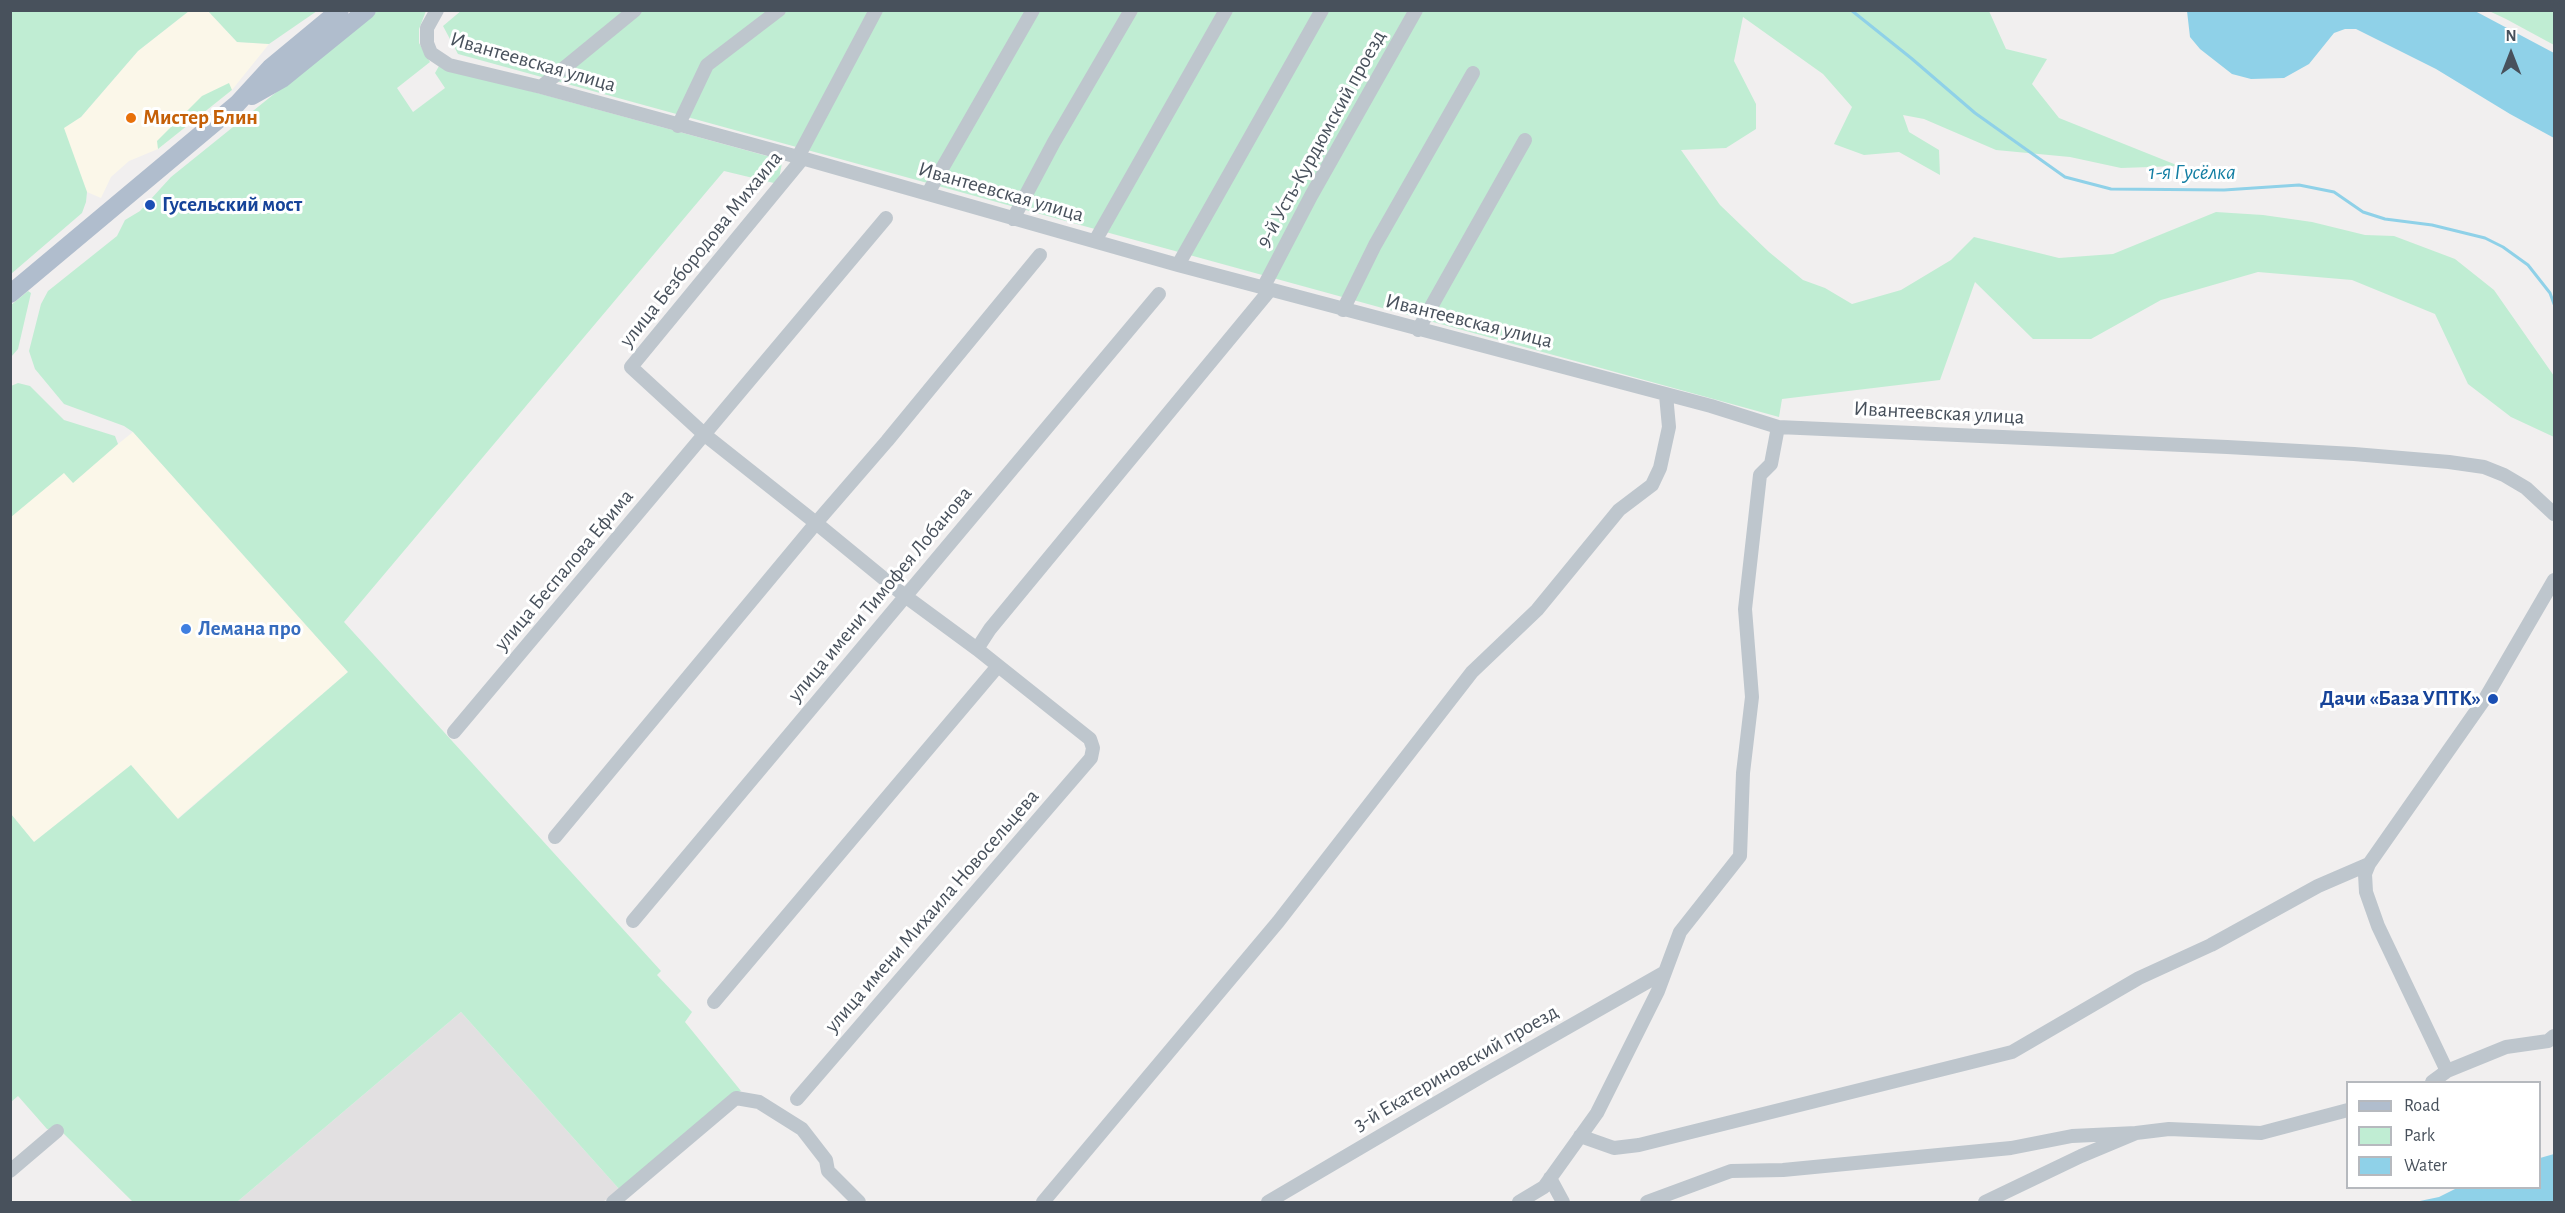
<!DOCTYPE html>
<html>
<head>
<meta charset="utf-8">
<style>
	body { margin:0 }
	#map { position:relative; width:2565px; height:1213px; overflow:hidden; background:#f1efef; font-family:"Alegreya Sans",sans-serif }
	canvas { display:block }
	.frame { position:absolute; inset:0; border:12px solid #48515c; pointer-events:none }
	.legend { position:absolute; left:2346px; top:1081px; width:195px; height:108px; box-sizing:border-box; background:#fff; border:2px solid #b6b9be; margin:0; padding:8px 10px; list-style:none; font-size:18px; color:#48515c }
	.legend li { display:flex; align-items:center; gap:12px; height:30px }
	.legend b { width:30px; border:2px solid #b6b9be }
	.north { position:absolute; left:2481px; top:24px; width:60px; height:60px; -webkit-text-stroke:4px #fff; paint-order:stroke; rotate:0deg; font-size:16px; font-weight:700; line-height:24px; text-align:center; color:#48515c }
	.north::after { content:''; display:block; margin:auto; width:21px; height:27px; background:#48515c; clip-path:polygon(50% 0,100% 100%,50% 72%,0 100%) }
</style>
</head>
<body>
<div id="map">
<canvas width="2565" height="1213"></canvas>
<div class="frame"></div>
<ul class="legend">
<li><b style="height:8px;background:#b0bdcd"></b>Road</li>
<li><b style="height:16px;background:#c0edd3"></b>Park</li>
<li><b style="height:16px;background:#8fd1e8"></b>Water</li>
</ul>
<div class="north">N</div>
</div>
<script>
const g = document.querySelector('canvas').getContext('2d');
g.lineJoin = 'round';
function fillPath(path, color) {
  g.fillStyle = color;
  g.fill(path, 'evenodd');
}
function shape(rows) {
  const path = new Path2D();
  for (const r of rows) {
    path.moveTo(r[0], r[1]);
    for (let i = 2; i < r.length; i += 2) path.lineTo(r[i], r[i + 1]);
  }
  return path;
}
function trace(path, color, width, dash) {
  g.strokeStyle = color;
  g.lineWidth = width;
  g.lineCap = dash ? 'butt' : 'round';
  g.setLineDash(dash || []);
  g.stroke(path);
}
function drawText(font, color, halo, rows, align = 'center') {
  g.font = font + ' "Alegreya Sans",sans-serif';
  g.lineWidth = 6;
  g.setLineDash([]);
  g.textBaseline = 'middle';
  g.strokeStyle = halo;
  g.fillStyle = color;
  for (const [text, x, y, turn = 0] of rows) {
    g.save();
    g.translate(x, y);
    g.rotate((+turn || 0) * Math.PI / 180);
    g.textAlign = isNaN(turn) ? turn : align;
    if (halo) g.strokeText(text, 0, 0);
    g.fillText(text, 0, 0);
    g.restore();
  }
}
fillPath(shape([
	[189,11,208,11,237,42,269,44,232,90,158,149,129,161,111,177,101,198,87,192,63,128,81,117,138,51],
	[133,432,348,672,177,819,131,765,34,842,11,814,10,515,64,471,72,481]
]), '#fbf7e9');
fillPath(shape([
	[461,1012,619,1189,603,1202,237,1202]
]), '#e2e0e1');
fillPath(shape([
	[11,10,189,11,138,51,81,117,64,128,87,192,86,202,82,213,11,274],
	[462,10,1989,11,2006,49,2047,59,2032,84,2059,118,2179,166,2121,168,2070,157,1996,150,1924,119,1903,115,1909,132,1939,150,1940,175,1899,152,1864,155,1834,144,1852,107,1823,74,1743,17,1734,61,1756,104,1756,129,1726,148,1681,150,1720,205,1769,252,1803,280,1825,288,1852,304,1901,290,1951,260,1974,237,2059,258,2113,254,2216,212,2263,215,2312,222,2365,235,2394,236,2455,259,2494,290,2554,376,2554,437,2511,417,2468,384,2435,314,2352,280,2258,272,2161,300,2091,339,2033,339,1975,282,1940,380,1782,399,1779,417,458,54,443,26],
	[208,11,317,11,269,44,237,42],
	[377,11,426,11,419,29,419,43,430,62,397,88,413,112,445,88,435,73,439,66,778,159,782,163,778,184,724,171,344,622,661,971,657,975,692,1012,685,1022,741,1091,728,1097,619,1189,461,1012,237,1202,133,1202,63,1133,47,1129,18,1096,11,1102,11,814,34,842,131,765,178,819,348,672,133,432,124,426,64,404,35,369,29,351,41,304,48,291,117,236,125,220,140,211,171,177],
	[2489,11,2554,11,2554,45,2506,19],
	[229,83,232,90,158,149,157,141,202,96],
	[28,291,31,293,18,349,11,357,11,305],
	[18,383,30,386,64,420,115,436,118,444,73,483,64,473,11,517,11,386]
]), '#c0edd3');
fillPath(shape([
	[2187,11,2475,11,2554,53,2554,138,2510,114,2436,69,2356,29,2345,29,2334,33,2309,64,2284,78,2251,79,2232,74,2200,49,2190,37],
	[2554,1154,2554,1202,2415,1202,2439,1197,2457,1188,2540,1188,2540,1158]
]), '#8fd1e8');
trace(shape([
	[1851,10,1911,58,1975,113,2065,177,2111,189,2224,190,2299,185,2334,192,2363,212,2385,219,2432,225,2485,238,2503,247,2528,265,2550,293,2554,304]
]), '#8fd1e8', 3);
trace(shape([
	[437,10,427,28,427,43,431,53,449,65,541,87,798,157,1178,265,1711,406,1778,427,2227,447,2354,454,2449,462,2484,467,2504,475,2526,488,2554,514],
	[541,87,635,10],
	[678,126,707,65,779,10],
	[798,157,876,10],
	[803,158,631,367,705,435,816,523,887,441,1040,255],
	[928,193,1033,10],
	[1013,219,1054,142,1131,10],
	[1095,241,1226,10],
	[1178,265,1322,10],
	[1263,288,1311,196,1416,10],
	[1343,310,1375,245,1473,73],
	[1418,330,1525,140],
	[977,649,990,629,1270,290],
	[454,732,886,218],
	[555,837,816,523,905,596,977,649,1090,739,1093,748,1091,758,797,1099],
	[633,921,1159,294],
	[714,1002,998,666],
	[2447,1071,2378,926,2366,892,2365,874,2369,864,2486,697,2554,580],
	[2432,1082,2447,1071,2506,1047,2548,1041,2554,1036],
	[1580,1136,1614,1148,1639,1145,2012,1052,2139,978,2211,945,2318,886,2369,864],
	[10,1171,57,1131],
	[1550,1178,1563,1202],
	[613,1202,736,1098,759,1102,802,1129,826,1160,828,1171,859,1202],
	[1043,1202,1278,922,1472,672,1537,610,1619,510,1652,485,1660,468,1669,427,1666,395],
	[1268,1202,1484,1075,1665,972],
	[1519,1202,1544,1187,1597,1113,1658,991,1680,932,1740,856,1743,773,1752,697,1745,609,1760,475,1771,464,1778,427],
	[1647,1202,1731,1171,1783,1170,2011,1148,2072,1136,2136,1133],
	[1985,1202,2081,1156,2136,1133,2169,1129,2261,1133,2348,1110]
]), '#bec6cd', 14);
trace(shape([
	[252,96,282,79,367,10],
	[10,294,237,104,270,68,340,10]
]), '#b0bdcd', 18);
for (const [x, y, r, color] of [
	[131,118,6,"#e8710a"],
	[150,205,6,"#1a4fb4"],
	[186,629,6,"#3f7fe0"],
	[2493,699,6,"#1a4fb4"]
]) {
  const dot = new Path2D();
  dot.arc(x, y, r, 0, 2 * Math.PI);
  g.fillStyle = color;
  g.fill(dot);
  trace(dot, '#fff', 2);
}
drawText('21px', '#48515c', '#fff', [
	["Ивантеевская улица",533,62,16],
	["9-й Усть-Курдюмский проезд",1321,139,-61],
	["Ивантеевская улица",1001,192,16],
	["улица Безбородова Михаила",701,249,-51],
	["Ивантеевская улица",1469,321,14],
	["Ивантеевская улица",1939,413,3],
	["улица Беспалова Ефима",564,570,-50],
	["улица имени Тимофея Лобанова",880,594,-50],
	["улица имени Михаила Новосельцева",932,911,-49],
	["3-й Екатериновский проезд",1456,1068,-30]
]);
drawText('bold 21px', '#c56008', '#fff', [
	["Мистер Блин",143,118]
], 'left');
drawText('bold 21px', '#164399', '#fff', [
	["Гусельский мост",162,205],
	["Дачи «База УПТК»",2481,699,"right"]
], 'left');
drawText('bold 21px', '#366cbe', '#fff', [
	["Лемана про",198,629]
], 'left');
drawText('italic 22px', '#137ea3', '#fff', [
	["1-я Гусёлка",2192,172]
]);
</script>
</body>
</html>
